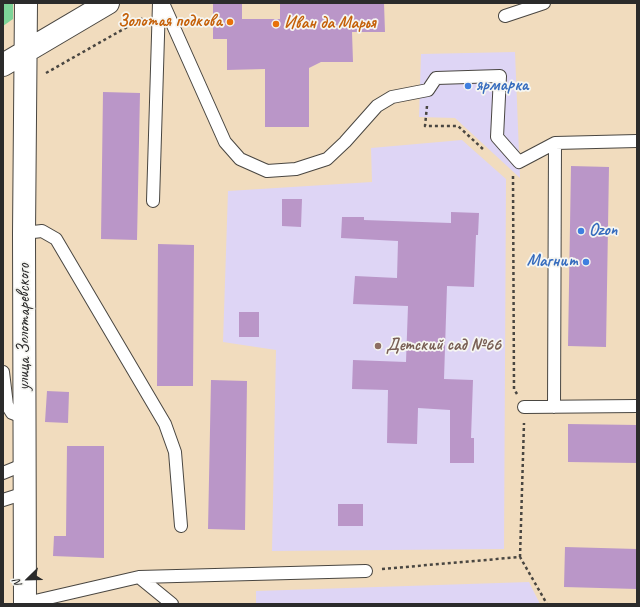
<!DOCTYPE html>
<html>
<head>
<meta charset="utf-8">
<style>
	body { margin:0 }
	#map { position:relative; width:640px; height:607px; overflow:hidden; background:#f1dcbe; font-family:Caveat,sans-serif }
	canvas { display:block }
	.frame { position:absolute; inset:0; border:4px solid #2b2b2b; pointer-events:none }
	.north { position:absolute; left:8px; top:559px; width:40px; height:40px; -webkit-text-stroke:3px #f6f6f2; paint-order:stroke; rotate:247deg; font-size:11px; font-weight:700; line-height:16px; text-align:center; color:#2b2b2b }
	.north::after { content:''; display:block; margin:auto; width:14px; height:18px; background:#2b2b2b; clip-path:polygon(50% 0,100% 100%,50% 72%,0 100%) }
</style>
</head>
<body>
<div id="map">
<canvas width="640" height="607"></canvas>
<div class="frame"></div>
<div class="north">N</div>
</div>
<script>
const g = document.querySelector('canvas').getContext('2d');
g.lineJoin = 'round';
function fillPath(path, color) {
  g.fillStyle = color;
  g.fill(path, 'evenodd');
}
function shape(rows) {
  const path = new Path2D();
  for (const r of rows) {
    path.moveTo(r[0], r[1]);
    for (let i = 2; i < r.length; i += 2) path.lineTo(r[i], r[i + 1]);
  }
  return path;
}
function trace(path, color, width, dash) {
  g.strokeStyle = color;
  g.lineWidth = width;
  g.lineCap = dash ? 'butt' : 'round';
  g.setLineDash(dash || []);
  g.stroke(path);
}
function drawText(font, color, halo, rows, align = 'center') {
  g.font = font + ' Caveat,sans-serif';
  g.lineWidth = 3.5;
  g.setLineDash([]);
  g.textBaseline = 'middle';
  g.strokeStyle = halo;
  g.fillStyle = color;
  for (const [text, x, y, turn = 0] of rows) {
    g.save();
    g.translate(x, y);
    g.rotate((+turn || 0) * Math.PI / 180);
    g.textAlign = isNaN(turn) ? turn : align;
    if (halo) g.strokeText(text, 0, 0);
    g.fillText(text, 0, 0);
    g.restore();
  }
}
fillPath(shape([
	[515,52,520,178,455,118,419,117,421,54],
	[462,140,506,179,504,549,272,551,276,350,223,342,228,191,372,182,371,148],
	[529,582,540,604,256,604,256,591]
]), '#ded5f5');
fillPath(shape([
	[3,3,13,3,13,19,3,26]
]), '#7dd498');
fillPath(shape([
	[213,3,242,3,242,19,280,19,280,3,384,3,385,32,352,32,353,62,321,62,309,68,309,127,265,127,265,69,227,70,227,39,213,39],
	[103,92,140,93,137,240,101,239],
	[571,166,609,167,606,347,568,346],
	[282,199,302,199,301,227,282,226],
	[451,212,479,213,478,235,476,235,474,287,447,286,444,379,473,380,471,438,474,438,474,463,450,463,450,410,418,408,417,444,387,443,388,390,352,389,353,360,406,362,408,306,353,304,355,276,397,278,398,241,341,238,342,217,364,217,364,220,451,223],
	[158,244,194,245,193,386,157,386],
	[239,312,259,312,259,337,239,337],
	[211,380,247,381,245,530,208,529],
	[47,391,69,392,68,423,45,422],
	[568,424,637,425,637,463,568,462],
	[67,446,104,446,104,558,53,556,54,536,66,536],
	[338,504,363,504,363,526,338,526],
	[565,547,637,549,637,589,564,587]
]), '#ba96c8');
const lane = shape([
	[163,3,225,142,240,159,267,171,296,169,327,159,345,142,377,106,392,97,428,90,436,78,500,76,497,137,519,162,555,143,637,141],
	[505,16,544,3],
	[153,201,159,3],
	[24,233,42,231,56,239,165,424,175,452,181,526],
	[3,372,7,405,12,413,25,418],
	[524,407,637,406],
	[554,407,555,143],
	[3,473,25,464],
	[3,500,25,493],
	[139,577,172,604],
	[22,604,139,577,366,571]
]);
const street = shape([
	[3,65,108,3],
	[25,604,24,233,26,3]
]);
trace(lane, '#494641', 14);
trace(street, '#494641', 24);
trace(shape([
	[46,73,143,18],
	[427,106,425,126,458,126,484,150],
	[513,176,514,389,517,394],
	[520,557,524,423],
	[382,569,520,557,547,604]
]), '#494641', 2.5, [3, 3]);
trace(lane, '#fff', 12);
trace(street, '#fff', 22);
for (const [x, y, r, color] of [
	[230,22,4,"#e8710a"],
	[276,24,4,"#e8710a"],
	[468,86,4,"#3f7fe0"],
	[581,231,4,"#3f7fe0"],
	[586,262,4,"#3f7fe0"],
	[378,346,4,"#8d6e63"]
]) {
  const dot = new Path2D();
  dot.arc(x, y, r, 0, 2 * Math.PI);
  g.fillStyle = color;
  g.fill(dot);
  trace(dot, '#f6f6f2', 1.5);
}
drawText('bold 17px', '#c56008', '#f6f6f2', [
	["Золотая подкова",222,22],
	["Иван да Марья",284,24,"left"]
], 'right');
drawText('bold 17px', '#366cbe', '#f6f6f2', [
	["ярмарка",476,86],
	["Ozon",589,231],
	["Магнит",578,262,"right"]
], 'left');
drawText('17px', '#2b2b2b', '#f6f6f2', [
	["улица Золотаревского",25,327,-90]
]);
drawText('bold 17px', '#785e54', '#f6f6f2', [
	["Детский сад №66",386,346]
], 'left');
</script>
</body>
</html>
